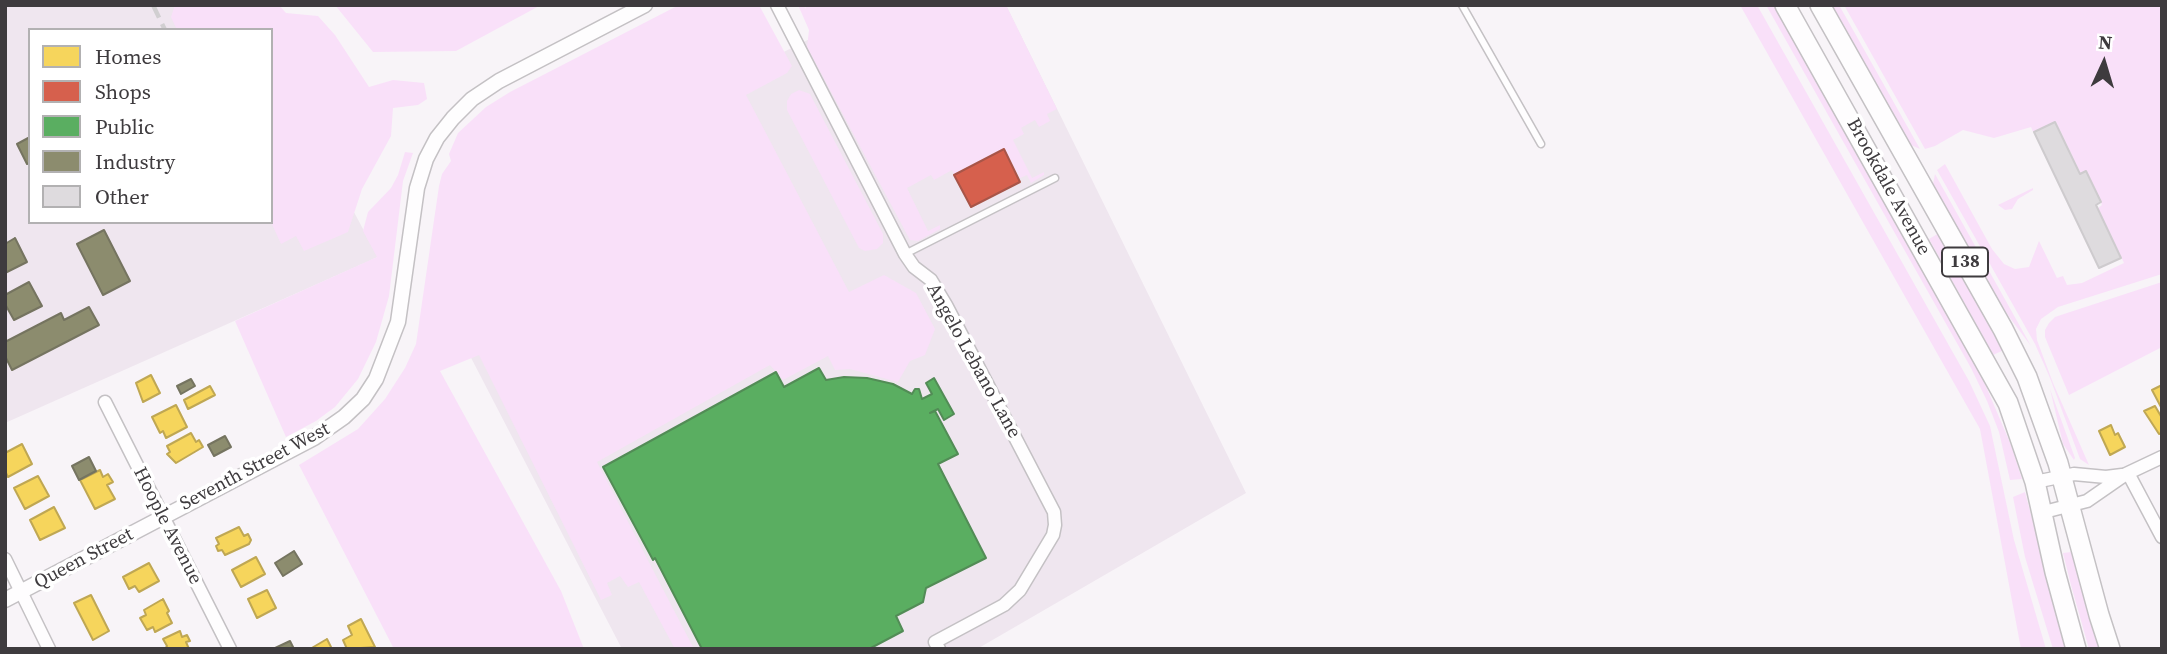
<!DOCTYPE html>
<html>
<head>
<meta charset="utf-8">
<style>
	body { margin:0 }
	#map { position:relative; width:2167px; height:654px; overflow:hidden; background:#f8f4f8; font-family:"Source Serif 4",serif }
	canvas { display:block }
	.frame { position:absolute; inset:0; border:7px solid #3e3b3e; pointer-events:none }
	.legend { position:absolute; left:28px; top:28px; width:245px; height:196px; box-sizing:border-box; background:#fff; border:2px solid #b2b1b2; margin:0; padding:9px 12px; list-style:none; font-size:21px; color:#3e3b3e }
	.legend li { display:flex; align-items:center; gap:14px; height:35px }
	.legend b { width:35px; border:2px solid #b2b1b2 }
	.north { position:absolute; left:2069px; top:28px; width:70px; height:70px; -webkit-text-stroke:5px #fff; paint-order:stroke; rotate:4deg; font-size:19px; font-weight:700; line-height:28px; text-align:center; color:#3e3b3e }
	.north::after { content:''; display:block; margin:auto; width:24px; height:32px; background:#3e3b3e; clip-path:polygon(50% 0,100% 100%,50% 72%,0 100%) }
</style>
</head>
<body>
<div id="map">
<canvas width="2167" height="654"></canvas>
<div class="frame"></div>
<ul class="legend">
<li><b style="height:19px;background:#f6d55c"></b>Homes</li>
<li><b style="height:19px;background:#d6604d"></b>Shops</li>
<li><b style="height:19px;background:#5aae61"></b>Public</li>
<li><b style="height:19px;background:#8c8c6e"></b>Industry</li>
<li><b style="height:19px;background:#dedbde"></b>Other</li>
</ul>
<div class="north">N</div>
</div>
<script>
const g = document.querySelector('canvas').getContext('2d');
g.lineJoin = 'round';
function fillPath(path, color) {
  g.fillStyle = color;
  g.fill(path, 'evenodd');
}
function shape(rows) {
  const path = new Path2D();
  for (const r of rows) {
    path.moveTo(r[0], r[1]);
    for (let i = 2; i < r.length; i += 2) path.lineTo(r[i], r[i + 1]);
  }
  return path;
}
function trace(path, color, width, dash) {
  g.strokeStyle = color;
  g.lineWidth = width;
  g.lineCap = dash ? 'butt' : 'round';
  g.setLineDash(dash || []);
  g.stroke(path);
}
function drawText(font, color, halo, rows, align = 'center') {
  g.font = font + ' "Source Serif 4",serif';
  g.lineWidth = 7;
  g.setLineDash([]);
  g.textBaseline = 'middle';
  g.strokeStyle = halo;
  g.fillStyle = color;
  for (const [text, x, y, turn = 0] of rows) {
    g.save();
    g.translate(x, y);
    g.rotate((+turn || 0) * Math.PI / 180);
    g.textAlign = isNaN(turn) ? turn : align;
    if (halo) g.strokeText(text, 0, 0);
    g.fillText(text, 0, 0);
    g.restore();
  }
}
fillPath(shape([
	[5,5,244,5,257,30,30,30,30,222,271,222,271,57,378,257,5,423],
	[877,5,1006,5,1246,493,977,649,622,649,453,323,722,83]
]), '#efe6ef');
fillPath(shape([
	[175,5,279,5,286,13,318,16,335,35,369,87,393,80,424,83,427,99,418,105,393,108,391,136,362,189,348,232,304,251,296,236,281,244,271,222,271,30,177,30,171,17],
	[335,5,541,5,456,51,373,52],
	[679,5,759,5,792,66,787,73,746,95,849,292,884,275,916,293,935,329,925,355,910,361,898,382,850,369,835,370,828,356,783,380,770,365,597,462,694,649,675,649,639,582,628,587,620,576,607,583,612,595,601,600,479,355,440,371,561,591,584,649,394,649,299,465,358,429,385,399,405,368,416,344,439,186,442,174,451,161,449,154,458,133,486,107,510,92],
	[798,5,803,5,806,9,805,5,1006,5,1057,109,1047,114,1050,121,1039,127,1035,120,1021,128,1024,134,1013,140,1032,178,1044,172,1044,175,1031,183,1027,175,1020,178,1004,149,954,174,952,170,934,180,931,175,907,188,928,231,940,225,940,229,918,241,910,240,807,47,809,30],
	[1740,5,1757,5,1969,381,1990,426,2014,540,2046,649,2021,649,1980,429],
	[1766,5,1775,5,1973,356,2011,445,2022,479,2010,480,1999,432,1987,401,1971,368],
	[1832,5,1839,5,1920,149,1911,145,1908,140],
	[1844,5,2162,5,2162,274,2058,307,2041,319,2036,329,2037,340,2053,383,2089,465,2080,459,2050,378,2035,344,1937,170,1945,164,1992,249,2004,264,2015,269,2029,267,2039,241,2057,278,2063,276,2067,285,2082,283,2124,263,2098,208,2102,205,2087,172,2081,174,2056,122,2033,132,2031,127,1994,138,1963,130,1935,146,1925,149],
	[799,90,810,94,883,234,883,243,877,249,865,251,859,248,787,110,787,101,791,94],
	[405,152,413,153,403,181,389,296,376,342,358,379,335,407,316,421,286,437,235,321,377,257,363,231,368,212,391,188,398,175],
	[1935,174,2031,346,2001,306,1933,184],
	[2033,188,2033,190,2018,199,2012,209,2005,210,1998,205],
	[1939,233,2004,350,1993,355,1929,239],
	[2162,282,2162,347,2069,395,2045,337,2045,330,2049,323,2055,317,2067,313],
	[2050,389,2075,458,2074,460,2063,444],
	[2025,492,2042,556,2068,649,2053,649,2025,557,2013,497],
	[2071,552,2094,634,2099,649,2089,649,2071,585,2063,553]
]), '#f9e0f9');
const homes = shape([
	[151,375,160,393,143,402,136,383,151,375],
	[2162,385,2162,409,2152,390,2162,385],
	[210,386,215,395,188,409,184,400,210,386],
	[176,405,187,427,166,438,163,431,160,433,152,417,176,405],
	[2155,406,2162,418,2162,433,2159,434,2144,411,2155,406],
	[2111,425,2115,435,2118,433,2125,447,2110,455,2099,431,2111,425],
	[191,433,196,442,199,440,203,447,176,463,167,454,170,452,167,446,191,433],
	[22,444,32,464,8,477,5,471,5,453,22,444],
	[100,470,103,477,108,474,113,482,107,485,115,499,95,509,80,480,100,470],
	[38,476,49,496,25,509,14,488,38,476],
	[54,507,65,528,40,540,30,520,54,507],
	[239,527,244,536,248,534,251,540,249,544,225,555,222,550,218,551,216,546,219,544,216,538,239,527],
	[256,557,265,574,241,587,232,570,256,557],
	[149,563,159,581,139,592,135,586,129,589,123,577,149,563],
	[267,590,276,608,257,618,248,599,267,590],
	[91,595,109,631,93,640,74,603,91,595],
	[163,599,169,611,167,613,172,623,155,632,153,627,147,630,140,618,146,615,144,610,163,599],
	[361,619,375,647,347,649,343,640,352,635,348,626,361,619],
	[180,631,182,637,187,635,190,641,186,642,189,649,165,649,167,646,163,639,180,631],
	[327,639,332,649,310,649,327,639]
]);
fillPath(homes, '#f6d55c');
trace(homes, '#bfa753', 2);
const shops = shape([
	[1004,149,1020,182,971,207,954,175,1004,149]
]);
fillPath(shops, '#d6604d');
trace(shops, '#a85548', 2);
const public = shape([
	[819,368,826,380,844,377,867,378,893,384,912,394,915,389,919,389,922,399,932,394,926,383,934,378,954,414,944,420,938,409,930,413,935,411,958,454,938,464,986,558,926,588,923,602,896,616,903,631,869,649,702,649,655,558,653,560,603,467,776,372,784,387,819,368]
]);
fillPath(public, '#5aae61');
trace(public, '#528c56', 2);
const industry = shape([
	[30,137,30,163,27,164,17,144,30,137],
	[104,230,130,281,103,295,77,244,104,230],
	[15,238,27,262,5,273,5,244,15,238],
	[29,282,42,306,14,320,5,304,5,295,29,282],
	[89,307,99,325,12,370,5,356,5,342,61,313,64,320,89,307],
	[191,379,195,386,181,394,177,386,191,379],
	[225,436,231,447,214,456,208,445,225,436],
	[89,457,96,471,79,480,72,466,89,457],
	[294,551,302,564,283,576,275,563,294,551],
	[290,641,294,649,273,649,290,641]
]);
fillPath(industry, '#8c8c6e');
trace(industry, '#757460', 2);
const building = shape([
	[2055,122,2080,174,2086,171,2101,202,2096,205,2121,258,2099,268,2034,132,2055,122]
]);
fillPath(building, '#dedbde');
trace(building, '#cecbce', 2);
const service = shape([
	[1462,5,1541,144],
	[905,254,1055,178]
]);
const minor = shape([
	[777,5,905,254,914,267,931,280,946,305,1054,512,1055,525,1053,535,1020,590,1004,605,935,642,939,649],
	[105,402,230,649],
	[2128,473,2162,537],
	[2035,482,2074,474,2106,477,2122,475],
	[2044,512,2087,501,2126,474,2162,457],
	[5,559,49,649]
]);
const tertiary = shape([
	[5,600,314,438,344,417,363,399,376,379,398,322,417,188,426,159,437,138,453,118,472,99,499,81,645,5]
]);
const primary = shape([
	[1785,5,2008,403,2035,482,2055,572,2076,649],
	[1820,5,2003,329,2027,377,2058,463,2099,615,2110,649]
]);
trace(service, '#c4c1c4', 9);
trace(minor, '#c4c1c4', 15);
trace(tertiary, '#c4c1c4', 17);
trace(primary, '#c4c1c4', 22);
trace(service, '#fefdfe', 6);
trace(minor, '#fefdfe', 12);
trace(tertiary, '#fefdfe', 14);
trace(primary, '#fefdfe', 19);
trace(shape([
	[153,5,165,30]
]), '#d1cfd1', 4.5, [14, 7]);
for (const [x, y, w] of [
	[1965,262,46]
]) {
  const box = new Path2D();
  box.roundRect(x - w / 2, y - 14.5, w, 29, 5);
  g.fillStyle = '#fff';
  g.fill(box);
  trace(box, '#3e3b3e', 2);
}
drawText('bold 18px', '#3e3b3e', null, [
	["138",1965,262]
]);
drawText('19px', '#3e3b3e', '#fff', [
	["Brookdale Avenue",1888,187,61],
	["Angelo Lebano Lane",973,361,61],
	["Seventh Street West",255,467,-28],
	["Hoople Avenue",167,526,63],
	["Queen Street",84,559,-28]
]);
</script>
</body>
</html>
